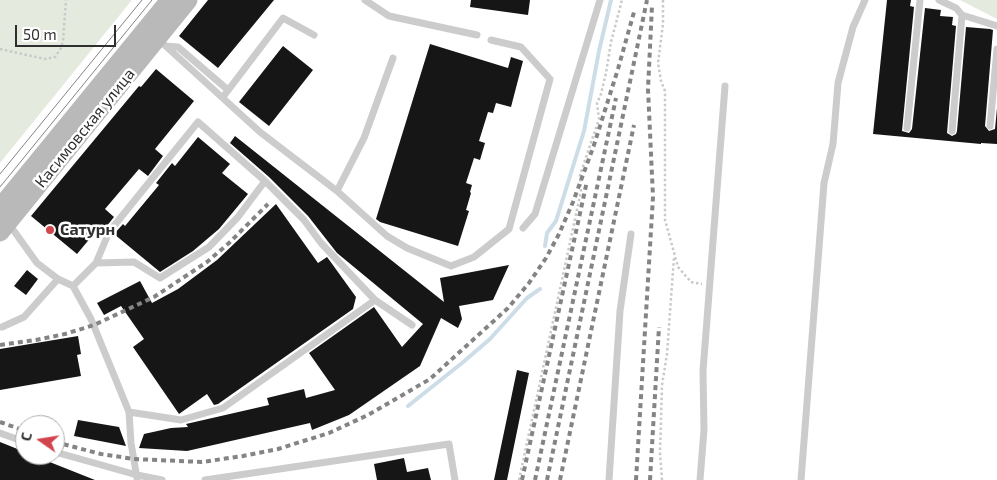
<!DOCTYPE html>
<html>
<head>
<meta charset="utf-8">
<style>
	body { margin:0 }
	#map { position:relative; width:997px; height:480px; overflow:hidden; background:#fff; font-family:"Exo 2",sans-serif }
	canvas { display:block }
	.north { position:absolute; left:15px; top:415px; width:50px; height:50px; box-sizing:border-box; background:#fff; border:1px solid #acacac; border-radius:50%; rotate:283deg; font-size:14px; font-weight:700; line-height:20px; text-align:center; color:#2f2f2f }
	.north::after { content:''; display:block; margin:auto; width:18px; height:22px; background:#d2454f; clip-path:polygon(50% 0,100% 100%,50% 72%,0 100%) }
	.scale { position:absolute; left:15px; top:25px; width:101px; height:22px; box-sizing:border-box; border:2px solid #2f2f2f; border-top:0; padding-left:6px; font-size:15px; line-height:18px; white-space:nowrap; color:#2f2f2f; -webkit-text-stroke:4px #fff; paint-order:stroke }
</style>
</head>
<body>
<div id="map">
<canvas width="997" height="480"></canvas>
<div class="north">С</div>
<div class="scale">50 m</div>
</div>
<script>
const g = document.querySelector('canvas').getContext('2d');
g.lineJoin = 'round';
function fillPath(path, color) {
  g.fillStyle = color;
  g.fill(path, 'evenodd');
}
function shape(rows) {
  const path = new Path2D();
  for (const r of rows) {
    path.moveTo(r[0], r[1]);
    for (let i = 2; i < r.length; i += 2) path.lineTo(r[i], r[i + 1]);
  }
  return path;
}
function trace(path, color, width, dash) {
  g.strokeStyle = color;
  g.lineWidth = width;
  g.lineCap = dash ? 'butt' : 'round';
  g.setLineDash(dash || []);
  g.stroke(path);
}
function drawText(font, color, halo, rows, align = 'center') {
  g.font = font + ' "Exo 2",sans-serif';
  g.lineWidth = 5;
  g.setLineDash([]);
  g.textBaseline = 'middle';
  g.strokeStyle = halo;
  g.fillStyle = color;
  for (const [text, x, y, turn = 0] of rows) {
    g.save();
    g.translate(x, y);
    g.rotate((+turn || 0) * Math.PI / 180);
    g.textAlign = isNaN(turn) ? turn : align;
    if (halo) g.strokeText(text, 0, 0);
    g.fillText(text, 0, 0);
    g.restore();
  }
}
fillPath(shape([
	[0,0,132,0,0,163],
	[960,0,997,0,997,19]
]), '#e5eade');
trace(shape([
	[545,246,547,233,556,221,584,131,599,51,611,0],
	[408,406,462,363,490,339,527,298,540,289]
]), '#ccdde8', 4);
fillPath(shape([
	[208,0,274,0,218,68,179,36],
	[471,0,530,0,528,15,470,7],
	[887,0,911,0,910,6,914,7,902,131,909,133,912,129,925,8,941,10,940,16,953,17,952,25,956,26,947,133,952,136,956,134,957,131,966,27,990,29,993,30,985,126,989,131,995,129,997,108,997,144,981,143,981,144,873,134],
	[430,44,508,68,511,57,523,61,511,107,496,103,493,113,488,112,479,141,485,143,480,160,474,158,466,183,472,185,470,192,471,193,466,210,469,211,458,246,380,222,376,219],
	[283,46,313,70,269,126,239,102],
	[156,69,194,101,155,149,163,156,148,176,139,169,105,209,114,217,106,227,105,226,100,232,97,230,77,254,31,216,139,86,141,87],
	[235,136,444,302,440,278,509,265,493,300,459,306,462,319,458,328,441,318,420,366,349,415,312,430,310,423,187,451,139,448,144,434,171,428,188,427,186,424,269,405,267,398,304,389,306,398,335,390,309,353,374,307,402,347,423,324,337,253,308,216,269,177,230,143],
	[198,137,230,164,222,173,248,194,219,229,193,251,160,272,114,234,123,224,125,226,159,185,156,183,172,163,175,166],
	[276,204,318,263,327,257,330,261,356,297,353,309,218,404,214,405,207,394,179,414,133,347,144,339,121,306,104,315,97,303,140,281,152,303,178,289,217,260],
	[27,270,38,279,26,295,14,286],
	[78,336,81,354,77,355,81,376,0,390,0,349],
	[517,370,529,373,507,480,494,480],
	[78,420,119,427,126,446,74,436],
	[0,442,25,452,25,455,32,455,95,480,0,480],
	[404,458,407,472,428,468,431,480,377,480,374,464]
]), '#161616');
trace(shape([
	[663,0,663,24,658,63,661,81,665,91,665,220,678,267,691,282,702,284],
	[0,49,45,59,55,57,61,48,63,41,66,0],
	[519,480,581,191,580,175,599,119,597,103,601,94,606,73,611,42,622,0],
	[662,480,660,453,662,385,667,354,674,257]
]), '#c9c9c9', 2.5, [2.5, 2.5]);
trace(shape([
	[365,0,389,16,477,35],
	[939,0,956,8,962,15,997,26],
	[158,39,260,132,337,191,387,236,407,248,451,266,474,257,509,229,550,79,521,47,491,40],
	[166,46,178,47,228,90],
	[223,97,283,18,314,35],
	[990,126,997,49],
	[907,128,920,0],
	[952,131,962,15],
	[265,181,304,220,321,243,375,300,412,325],
	[337,191,364,138,393,58],
	[6,225,14,231,37,263,58,279,73,286,96,263,134,262,160,278,209,247,238,217,265,181,198,122,109,232,96,263],
	[523,228,535,214,600,0],
	[73,286,91,319,129,412,181,420,223,408,375,300],
	[2,327,24,317,58,279],
	[129,412,131,443,137,478],
	[0,433,25,442],
	[55,452,137,475,162,480],
	[205,480,449,444,455,480],
	[609,480,620,311,631,234],
	[700,480,704,430,703,371,725,86],
	[801,480,824,183,833,144,838,83,853,27,865,0]
]), '#ccc', 7);
trace(shape([
	[0,208,170,0],
	[0,232,188,0]
]), '#b9b9b9', 19);
trace(shape([
	[0,174,142,0],
	[0,187,152,0]
]), '#848484', 1);
trace(shape([
	[0,345,36,340,65,334,94,325,154,297,207,262,229,243,268,204],
	[0,422,25,431],
	[55,442,101,454,134,459,202,462,243,456,278,449,329,433,368,415,430,379,508,308,529,283,546,258,559,234,573,202,594,145,618,69,634,12],
	[522,480,587,181],
	[535,480,616,98],
	[547,480,647,0],
	[560,480,634,125],
	[636,480,653,197,648,89,652,6],
	[650,480,659,327]
]), '#848484', 4, [5, 4]);
for (const [x, y, r, color] of [
	[50,230,5,"#d2454f"]
]) {
  const dot = new Path2D();
  dot.arc(x, y, r, 0, 2 * Math.PI);
  g.fillStyle = color;
  g.fill(dot);
  trace(dot, '#fff', 2);
}
drawText('16px', '#2f2f2f', '#fff', [
	["Касимовская улица",85,128,-51]
]);
drawText('bold 16px', '#2f2f2f', '#fff', [
	["Сатурн",60,230]
], 'left');
</script>
</body>
</html>
